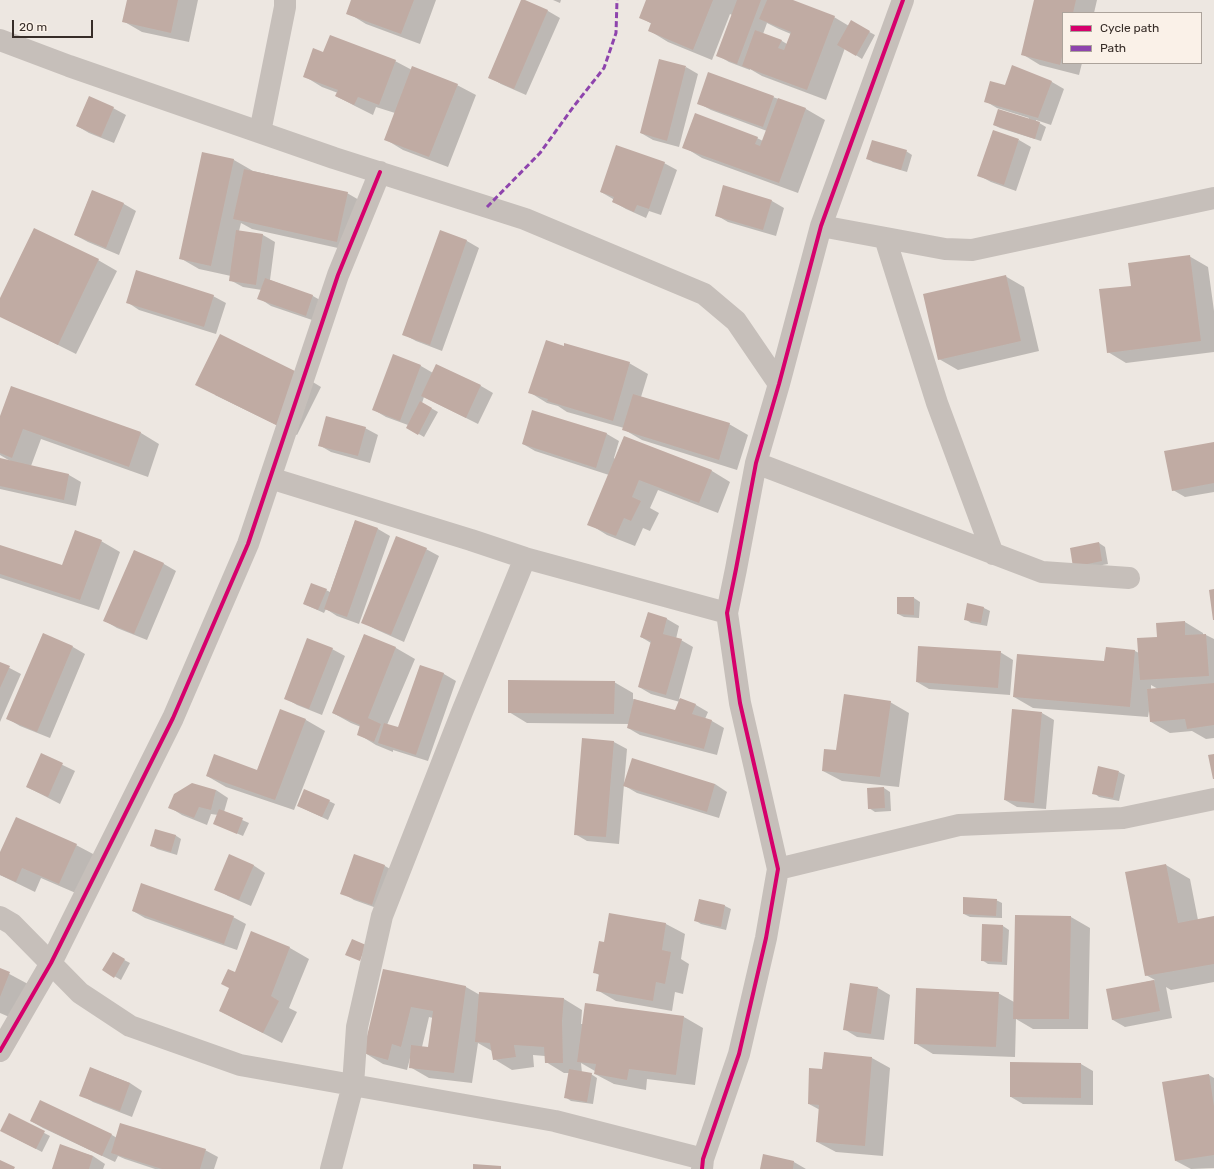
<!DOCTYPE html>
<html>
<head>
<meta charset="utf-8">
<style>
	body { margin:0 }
	#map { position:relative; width:1214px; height:1169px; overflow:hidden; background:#ede7e1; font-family:Rubik,sans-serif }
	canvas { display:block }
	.legend { position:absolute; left:1062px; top:12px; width:140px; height:52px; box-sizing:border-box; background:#faf1e8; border:1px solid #aca39b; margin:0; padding:5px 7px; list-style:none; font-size:12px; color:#372d28 }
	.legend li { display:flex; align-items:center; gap:8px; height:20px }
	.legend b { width:20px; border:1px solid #aca39b }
	.scale { position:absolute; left:12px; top:20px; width:81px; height:18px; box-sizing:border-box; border:2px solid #372d28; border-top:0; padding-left:5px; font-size:12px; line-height:14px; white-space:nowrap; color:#372d28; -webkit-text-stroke:3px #faf1e8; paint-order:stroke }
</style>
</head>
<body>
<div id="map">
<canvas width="1214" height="1169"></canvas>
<ul class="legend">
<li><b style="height:5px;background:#d6006c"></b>Cycle path</li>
<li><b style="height:5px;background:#8e44ad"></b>Path</li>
</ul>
<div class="scale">20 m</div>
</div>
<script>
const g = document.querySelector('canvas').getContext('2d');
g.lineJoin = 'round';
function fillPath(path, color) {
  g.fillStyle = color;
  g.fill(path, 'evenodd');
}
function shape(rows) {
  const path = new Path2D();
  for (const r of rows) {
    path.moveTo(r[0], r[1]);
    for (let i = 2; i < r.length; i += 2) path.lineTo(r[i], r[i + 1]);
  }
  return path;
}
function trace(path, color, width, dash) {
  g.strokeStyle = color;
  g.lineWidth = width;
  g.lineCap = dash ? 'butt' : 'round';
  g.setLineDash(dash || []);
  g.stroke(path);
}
fillPath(shape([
	[128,0,198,0,189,42,142,32,123,21],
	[353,0,436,0,420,44,366,24,348,13],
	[522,0,548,11,560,18,526,95,501,84,489,77],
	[553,0,561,0,560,3],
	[647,0,791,0,834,17,849,26,851,22,875,35,862,59,845,48,826,100,762,76,750,69,750,70,729,62,717,55,732,15,730,14,712,60,668,42,650,31,652,24,640,17],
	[767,23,779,29,791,34,787,44,782,41,763,34],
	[1035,0,1097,0,1094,13,1063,13,1063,63,1082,63,1079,75,1040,65,1022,54],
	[324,53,395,61,412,70,457,85,476,95,448,167,403,150,385,139,395,113,376,107,373,115,355,106,336,96,338,93,322,87,304,76],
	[686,67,698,74,679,147,653,140,641,133],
	[1013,67,1052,82,1064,89,1051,125,1036,120,1036,121,1046,127,1041,141,1000,128,994,125,1029,120,1029,118,997,108,985,101,1005,87],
	[773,97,806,109,825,120,798,193,702,158,684,147,757,138,763,141,767,131,711,110,698,103],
	[113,108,126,115,114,143,89,133,77,126],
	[1019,140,1031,147,1016,191,991,182,978,175],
	[906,151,912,155,907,172,873,162,867,158],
	[203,153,234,160,253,171,347,193,366,204,356,252,252,229,241,223,239,231,263,235,275,242,270,280,313,296,325,303,318,322,271,306,259,298,262,290,243,287,230,280,231,276,199,269,180,258],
	[664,163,677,170,661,215,649,211,646,218,626,209,614,202,613,199,601,192],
	[724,187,772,201,784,208,776,236,728,222,716,215],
	[92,191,124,204,136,211,119,255,88,242,75,235],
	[441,231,467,241,479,248,442,351,416,341,403,334],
	[1189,256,1208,267,1214,311,1214,352,1126,363,1108,352,1132,286],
	[98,260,117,271,76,354,0,316,0,300],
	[1005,276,1024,287,1039,351,958,370,939,359],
	[213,296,226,303,216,334,139,310,127,302],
	[564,347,629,363,648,374,641,397,729,424,748,435,737,470,642,440,623,429,624,428,567,412,558,406,547,403,529,392],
	[394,355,421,366,433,373,436,365,481,386,493,393,478,424,424,397,422,403,438,412,424,437,407,427,408,425,386,417,374,410],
	[303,376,321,387,297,435,215,395],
	[12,388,141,433,159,444,148,477,41,439,31,466,69,475,81,482,76,506,0,489,0,459,12,462,0,455,0,419],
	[533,411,607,434,619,441,614,458,615,459,624,437,712,471,730,482,718,513,658,490,650,508,659,513,650,531,643,528,635,546,607,535,589,524,609,475,535,451,523,444],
	[365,428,378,435,370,463,331,452,319,445],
	[1214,443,1214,492,1185,497,1173,490],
	[355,521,378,529,390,536,359,624,337,616,326,609,324,613,304,604,326,590,330,592],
	[101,541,120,552,99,610,0,578,0,546,62,566],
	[1099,543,1105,547,1108,564,1080,569],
	[426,549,439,556,404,642,375,629,362,622],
	[134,551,164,564,176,571,147,640,117,628,105,621],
	[914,598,920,602,919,618,904,617,898,614],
	[968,604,984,608,990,611,987,626,971,623,965,619],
	[648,613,667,619,679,626,676,639,681,640,693,647,679,699,696,705,708,712,705,719,712,721,724,728,717,755,640,735,628,728,629,724,527,723,509,712,614,682,633,693,633,699,676,711,680,702,651,694,639,687,651,643,641,637],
	[1185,622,1203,633,1203,635,1206,635,1214,639,1214,738,1206,739,1192,731,1170,733,1151,722,1150,711,1149,711,1148,717,1033,708,1014,697,1135,651,1139,653,1158,638],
	[1151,685,1158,689,1151,690],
	[43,634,73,647,85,654,50,738,20,726,8,719],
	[364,635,396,648,415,659,387,725,399,729,420,666,444,674,456,681,428,761,393,750,393,752,376,745,358,734,361,727,351,723,333,713],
	[332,649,345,656,322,715,297,705,285,698],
	[1000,652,1013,660,1010,695,929,689,917,682],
	[0,663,21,674,0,722],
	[890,702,909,713,899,787,842,781,823,771,837,751],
	[281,710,306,720,325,731,294,810,226,787,207,776,257,771],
	[1042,713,1054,720,1046,809,1017,807,1005,800],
	[583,740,614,742,627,749,619,844,587,841,575,834],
	[42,755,75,771,60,804,27,787],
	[1119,772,1125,775,1119,801,1099,797,1094,793],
	[715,784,727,792,719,818,637,793,625,786],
	[884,788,890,792,891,811,875,812,869,808],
	[216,790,228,798,224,812,249,823,243,836,220,826,218,815,211,814,207,825,182,815,169,807],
	[329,801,335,804,328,820,298,806],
	[175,835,181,839,177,855,157,849,151,845],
	[76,845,95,855,78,894,41,878,35,892,0,875,0,853],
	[354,855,385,866,397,873,385,911,354,900,342,893],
	[253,865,265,873,251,906,228,896,216,889],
	[1166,865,1190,879,1198,920,1214,917,1214,982,1171,990,1166,987,1172,1018,1125,1027,1113,1020,1107,990,1155,980,1146,975],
	[700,900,725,906,731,909,726,930,701,924,696,921],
	[996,900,1002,903,1002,918,970,917,964,914],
	[133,911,233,917,246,924,237,950,145,918],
	[610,914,666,924,685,934,681,959,689,964,683,994,675,992,672,1011,616,1001,597,990,599,975,594,972,605,943],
	[1071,917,1090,928,1088,1029,1033,1029,1016,1019,1015,1057,933,1054,915,1043,998,993,1014,1002],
	[983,925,1003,926,1009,930,1007,965,988,964,982,960],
	[252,933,290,948,309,959,289,1008,297,1012,282,1043,220,1011],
	[113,954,130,963,121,980,104,970],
	[0,969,28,984,14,1019,0,1013],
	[384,970,466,987,480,995,564,999,582,1010,581,1024,583,1024,586,1004,684,1017,703,1028,695,1085,647,1079,646,1090,614,1084,595,1074,595,1071,581,1063,582,1073,591,1074,597,1078,593,1104,571,1101,565,1097,569,1073,564,1073,546,1062,545,1056,533,1055,534,1067,512,1070,494,1059,492,1051,478,1043,472,1083,429,1078,410,1067,411,1058,410,1058,407,1070,383,1064,365,1053],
	[429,1017,433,1018,429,1048,422,1047],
	[878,988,890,995,884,1040,857,1037,844,1029],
	[872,1058,890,1068,883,1156,836,1152,817,1142,820,1110,809,1104],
	[1011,1063,1081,1064,1093,1071,1093,1105,1023,1104,1011,1097],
	[91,1068,130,1083,142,1091,132,1117,93,1102,81,1095],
	[1209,1075,1214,1078,1214,1168,1191,1169,1176,1161],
	[10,1115,50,1136,42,1152,7,1134],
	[31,1121,112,1135,117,1138,205,1150,218,1157,214,1169,155,1169,125,1159,118,1156,115,1162,43,1128],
	[61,1146,93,1156,105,1164,103,1169,53,1169],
	[764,1156,794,1162,806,1169,761,1169]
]), '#0003');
fillPath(shape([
	[127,0,178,0,171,33,122,22],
	[351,0,414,0,401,34,346,14],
	[521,0,525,0,548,10,514,89,488,78],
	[646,0,713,0,693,50,648,31,651,23,639,18],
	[737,0,761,0,737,64,716,56],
	[767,0,793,0,835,16,807,90,742,66,755,30,782,40,778,48,784,50,791,32,759,19],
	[1034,0,1076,0,1073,13,1063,13,1063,53,1060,65,1021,55],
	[851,20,870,31,856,56,837,45],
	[330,35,396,60,379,105,358,97,354,105,335,96,338,90,303,77,313,48,323,52],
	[659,59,686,66,667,141,640,133],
	[1012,65,1052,81,1038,118,984,102,990,81,1005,85],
	[412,66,458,84,429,157,384,140],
	[708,72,774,96,763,127,697,104],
	[89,96,114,107,101,137,76,126],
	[778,98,806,108,779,183,682,148,695,113,758,137,755,144,760,146],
	[998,109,1040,122,1035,139,993,125],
	[993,130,1019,139,1004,185,977,176],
	[872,140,907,150,901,170,866,159],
	[616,145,665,162,649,209,637,205,634,212,612,202,614,197,600,192],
	[202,152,234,159,211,266,179,259],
	[244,169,348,192,337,242,233,219],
	[723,185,772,200,763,230,715,216],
	[92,190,124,203,106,248,74,235],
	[34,228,99,259,58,345,0,317,0,298],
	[236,230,263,234,256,285,229,281],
	[440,230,467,240,430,345,402,335],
	[1190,255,1201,341,1107,353,1099,289,1131,286,1128,263],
	[136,270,214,295,204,327,126,303],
	[1006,275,1021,341,938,360,923,294],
	[265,278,313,295,306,316,257,299],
	[220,334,303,375,278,426,195,385],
	[546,340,564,346,564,343,630,362,613,421,547,401,548,399,528,393],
	[393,354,421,365,400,421,372,410],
	[436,364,481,385,466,418,421,396],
	[11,386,141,432,129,467,23,429,12,458,0,453,0,416],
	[633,394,730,423,719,460,622,430],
	[420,401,432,408,418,435,406,428],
	[532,410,607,433,596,468,522,444],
	[326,416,366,427,358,456,318,446],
	[624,436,712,470,699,503,639,480,632,497,641,501,631,521,624,518,616,536,587,525],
	[1214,442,1214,483,1172,491,1164,451],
	[0,458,69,474,64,500,0,486],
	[355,520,378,528,347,617,324,609],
	[75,530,102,540,80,600,0,574,0,545,62,565],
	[396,536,427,548,391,635,361,623],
	[1099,542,1102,561,1073,567,1070,548],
	[134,550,164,563,134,634,103,621],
	[311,583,327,589,318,610,303,604],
	[1214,589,1214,620,1213,620,1209,590],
	[897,597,914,597,914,615,897,614],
	[967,603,984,607,981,623,964,620],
	[648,612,667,618,663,634,682,639,666,695,638,687,651,641,640,637],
	[1185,621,1185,635,1206,634,1209,676,1140,680,1137,638,1157,637,1156,623],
	[43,633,73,646,37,732,6,719],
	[364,634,396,647,368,718,381,724,374,742,357,735,360,725,332,713],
	[307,638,333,648,309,709,284,699],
	[918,646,1001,651,998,688,916,682],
	[1106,647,1135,650,1130,707,1013,697,1017,654,1104,661],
	[0,662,10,666,0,688],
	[420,665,444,673,416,755,378,743,384,723,398,727],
	[508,680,615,681,614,714,508,713],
	[1214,683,1214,725,1187,729,1185,719,1150,722,1147,689],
	[844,694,891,701,880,777,822,771,824,749,836,750],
	[680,698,696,704,692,714,712,720,704,749,627,728,634,699,675,710],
	[280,709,306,719,275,800,206,776,214,754,257,770],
	[1012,709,1042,712,1034,803,1004,800],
	[582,738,614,741,606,837,574,835],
	[41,753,63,763,48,797,26,787],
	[1214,754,1214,779,1213,779,1208,755],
	[632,758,715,784,707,812,623,786],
	[1098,766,1119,771,1113,798,1092,794],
	[192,783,216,790,211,810,199,807,194,818,168,808,174,794],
	[884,787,885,808,868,809,867,788],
	[304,789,330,800,322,817,297,806],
	[219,809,243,818,237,834,213,824],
	[16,817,77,844,59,884,22,868,16,882,0,875,0,852],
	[155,829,176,835,171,852,150,846],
	[229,854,254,865,239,900,214,890],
	[354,854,385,865,372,905,340,894],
	[1166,864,1178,923,1214,916,1214,964,1145,976,1125,872],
	[141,883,234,916,224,944,132,911],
	[963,897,997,899,996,916,963,914],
	[699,899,725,905,721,927,694,921],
	[609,913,666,923,662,950,671,952,665,984,656,982,653,1001,596,991,599,974,593,973,599,941,604,942],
	[1015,915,1071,916,1069,1019,1013,1019],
	[982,924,1003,925,1002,962,981,961],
	[251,931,290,947,271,996,279,1001,263,1033,219,1011,229,988,221,984,228,969,235,972],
	[352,939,366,945,360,961,345,955],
	[113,952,125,959,114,978,102,970],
	[0,968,10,972,0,997],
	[383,969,466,986,454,1073,409,1068,411,1045,428,1047,433,1011,411,1007,401,1047,392,1044,388,1060,363,1053],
	[1154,980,1160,1011,1112,1020,1106,989],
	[850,983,878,987,871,1034,843,1030],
	[916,988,999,992,996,1047,914,1044],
	[479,992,564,998,562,1021,563,1063,545,1063,544,1047,514,1045,516,1057,493,1060,490,1043,475,1042],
	[585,1003,684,1016,676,1075,629,1069,627,1080,594,1074,596,1064,577,1062],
	[824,1052,872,1057,865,1146,816,1142,819,1105,808,1104,809,1068,822,1069],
	[1010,1062,1081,1063,1081,1098,1010,1097],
	[90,1067,130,1083,120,1111,79,1096],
	[569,1069,592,1073,587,1102,564,1098],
	[1209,1074,1214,1106,1214,1155,1175,1161,1162,1082],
	[40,1100,112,1134,102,1156,30,1121],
	[9,1113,45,1131,36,1149,0,1131],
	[120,1123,206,1149,200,1169,162,1169,111,1153],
	[60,1144,93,1156,89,1169,52,1169],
	[763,1154,794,1161,793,1169,760,1169],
	[0,1160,15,1167,14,1169,0,1169],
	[473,1164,501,1166,501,1169,473,1169]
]), '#c0aba3');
trace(shape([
	[0,40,69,66,334,158,525,219,704,294,736,321,779,384],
	[260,132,285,7,285,0],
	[821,226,945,249,972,250,1214,198],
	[885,238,937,403,993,554],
	[756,463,1042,572,1129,578],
	[270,478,471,540,525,558,727,613],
	[778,869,959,825,1123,818,1214,799],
	[0,917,12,924,80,993,130,1026,240,1065,555,1121,703,1159],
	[0,1051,51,963,173,718,248,544,338,275,380,172],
	[331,1169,353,1085,357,1027,382,916,462,712,525,558],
	[702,1169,703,1159,739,1054,766,938,778,869,740,703,727,613,736,569,756,463,779,384,821,226,903,0]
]), '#c6bfba', 22);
trace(shape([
	[487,207,540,153,574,106,604,68,616,33,617,0]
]), '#8e44ad', 3, [6, 3]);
trace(shape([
	[0,1051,51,963,173,718,248,544,338,275,380,172],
	[702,1169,703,1159,739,1054,766,938,778,869,740,703,727,613,736,569,756,463,779,384,821,226,903,0]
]), '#d6006c', 4);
</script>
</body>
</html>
